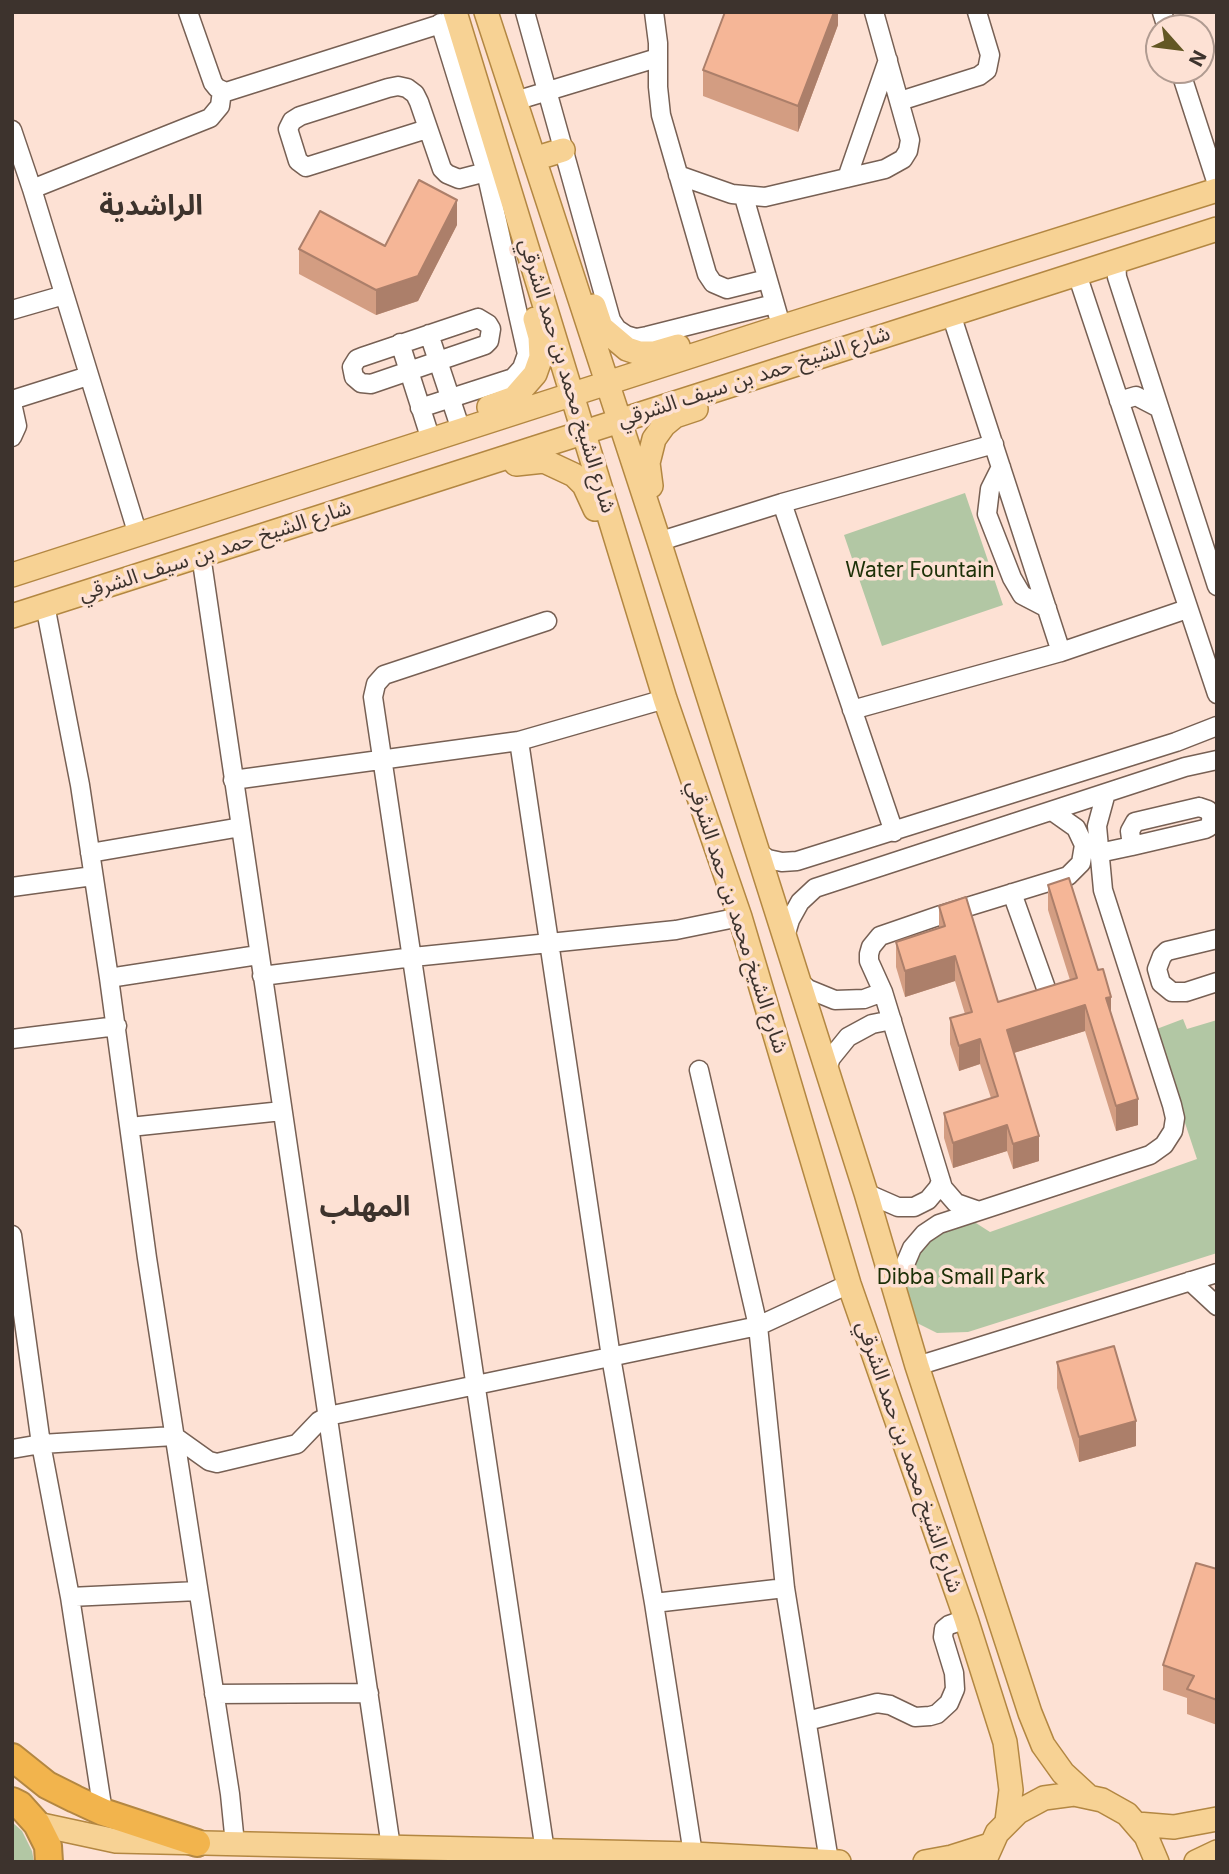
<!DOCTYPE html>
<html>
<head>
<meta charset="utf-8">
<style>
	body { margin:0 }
	#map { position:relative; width:1229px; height:1874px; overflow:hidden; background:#fde1d4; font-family:Inter,sans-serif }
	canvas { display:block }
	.frame { position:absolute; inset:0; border:14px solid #3d332d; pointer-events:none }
	.north { position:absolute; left:1145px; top:14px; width:70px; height:70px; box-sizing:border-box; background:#fde1d4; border:2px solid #b09b91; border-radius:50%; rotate:118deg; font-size:19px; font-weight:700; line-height:28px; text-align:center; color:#3d332d }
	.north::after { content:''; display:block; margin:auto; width:24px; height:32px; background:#635724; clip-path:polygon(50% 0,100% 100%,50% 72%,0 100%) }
</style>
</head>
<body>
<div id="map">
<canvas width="1229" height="1874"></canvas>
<div class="frame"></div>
<div class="north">N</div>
</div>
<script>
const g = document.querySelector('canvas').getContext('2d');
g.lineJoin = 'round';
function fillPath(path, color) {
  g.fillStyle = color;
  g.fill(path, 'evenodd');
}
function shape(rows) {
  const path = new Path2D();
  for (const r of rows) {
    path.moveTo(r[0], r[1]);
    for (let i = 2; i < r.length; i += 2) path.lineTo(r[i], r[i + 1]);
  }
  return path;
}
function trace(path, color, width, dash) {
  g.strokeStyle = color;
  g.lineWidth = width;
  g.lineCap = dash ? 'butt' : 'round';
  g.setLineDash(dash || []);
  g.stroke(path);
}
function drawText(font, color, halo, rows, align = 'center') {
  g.font = font + ' Inter,"Noto Sans Arabic",sans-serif';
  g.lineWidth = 7;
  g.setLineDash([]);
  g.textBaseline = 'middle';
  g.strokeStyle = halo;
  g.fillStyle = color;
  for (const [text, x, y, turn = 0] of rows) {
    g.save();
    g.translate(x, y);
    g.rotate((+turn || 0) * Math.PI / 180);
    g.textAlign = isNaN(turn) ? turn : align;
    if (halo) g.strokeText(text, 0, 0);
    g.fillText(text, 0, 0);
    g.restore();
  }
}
fillPath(shape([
	[965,493,1003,605,882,646,844,535],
	[1183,1019,1187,1029,1217,1020,1217,1253,968,1332,937,1333,917,1323,907,1294,904,1265,927,1232,965,1216,990,1232,1197,1159,1154,1030],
	[12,1822,22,1831,32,1851,34,1862,12,1862]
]), '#b2c7a4');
const minor = shape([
	[188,12,213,83,217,88,226,92,450,21],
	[525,12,611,320,617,329,626,335,636,338,647,336,774,304],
	[654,12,658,43,658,87,661,115,707,274,713,283,727,289,767,279],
	[1162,12,1167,28],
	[1180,70,1217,184],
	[515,101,657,58],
	[900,101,979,76,987,70,990,55,977,12],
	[427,129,306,167,298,161,288,129,292,121,300,116,388,88,398,86,407,88,415,94,419,102,442,169,447,174,459,179,486,172],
	[12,130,32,189,138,535],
	[678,175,732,194,765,197,885,169,903,159,908,151,910,140,874,12],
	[847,178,888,60],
	[32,189,210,118,220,106,222,91],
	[744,197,778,315],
	[1116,261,1117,277,1217,586],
	[1077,274,1217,694],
	[12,310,64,295],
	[951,314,1061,652],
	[478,318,488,324,491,329,489,341,485,345,371,384,361,383,354,377,352,367,357,359,362,357,478,318],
	[429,334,461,430],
	[400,343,431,440],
	[12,400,88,376],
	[1119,401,1136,396,1159,408],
	[12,403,17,426,12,437],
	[420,408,513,378,522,368,527,354,486,172,440,23],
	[1001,467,990,489,987,514,1012,578,1022,595,1047,608],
	[782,503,894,832],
	[667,539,782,503,994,444],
	[201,555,391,1847],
	[45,605,80,785,109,978,147,1258,230,1794,235,1844],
	[852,710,1061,652,1187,609],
	[519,741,611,1357,654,1603,693,1854],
	[233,780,519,741,665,699],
	[1199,807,1208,810,1212,818,1209,827,1205,829,1132,846,1130,831,1135,822,1199,807],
	[756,851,768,859,782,862,797,861,1176,742,1217,726],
	[90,853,241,827],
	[1099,853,1132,846],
	[12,887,93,876],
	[1012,893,1047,991],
	[1217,939,1167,951,1162,956,1157,969,1161,983,1172,992,1186,992,1217,982],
	[784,940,790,920,800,902,815,888,1185,767,1217,760],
	[262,976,413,957,676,930,740,917],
	[109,978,258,955],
	[797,980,808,989,835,1000,864,999,883,992],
	[12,1039,117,1026],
	[699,1070,758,1326,785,1588,829,1861],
	[826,1071,831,1058,848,1037,872,1024,892,1020],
	[130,1127,282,1111],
	[866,1193,898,1207,914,1207,928,1200,938,1188,941,1181],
	[976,1210,956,1203,943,1188,883,992,869,961,869,954,871,947,880,936,941,915,1068,876,1081,863,1084,845,1076,828,1052,811],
	[12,1235,41,1444,70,1597,103,1812],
	[1190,1281,1217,1306],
	[895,1288,912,1248,924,1234,939,1224,1150,1155,1164,1145,1173,1131,1175,1118,1172,1105,1103,890,1097,826,1106,793],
	[917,1366,1217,1273],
	[12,1449,41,1444,174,1436,209,1461,217,1463,297,1444,319,1421,328,1416,758,1326,849,1284],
	[70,1597,198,1591],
	[654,1603,785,1588],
	[214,1694,369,1693],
	[807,1721,877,1703,890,1705,915,1717,930,1716,937,1714,949,1703,955,1689,954,1673,943,1637,944,1629,949,1625,966,1619],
	[545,1851,373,697,376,684,384,675,547,621]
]);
const major = shape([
	[455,12,665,699,740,917,849,1284,966,1619,1005,1742,1011,1790,1007,1821],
	[486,12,658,538,866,1193,917,1366,1030,1713,1043,1745,1063,1773,1088,1796],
	[534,159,563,150],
	[594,306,601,327,627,349,639,353,654,353,678,346],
	[489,407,514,398,535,374,541,357,540,337,535,319],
	[516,464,544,461,574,475,584,485,595,509],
	[651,486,648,463,654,439,664,425,675,416,696,409],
	[12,575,781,327,1217,190],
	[12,616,1217,229],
	[37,1824,116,1841,693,1854,839,1862],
	[1137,1824,1174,1827,1217,1819],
	[925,1862,952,1857,990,1845],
	[984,1862,997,1833,1018,1812,1044,1798,1074,1794,1102,1800,1127,1814,1146,1836,1157,1862],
	[1196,1862,1217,1852]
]);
const highway = shape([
	[12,1757,47,1785,75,1799,103,1812,197,1843],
	[12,1801,20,1805,37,1824,48,1846,49,1862]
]);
trace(minor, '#776054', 21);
trace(major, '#b38742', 26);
trace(highway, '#b38742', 30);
trace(minor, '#fff', 18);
trace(major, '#f7d294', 23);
trace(highway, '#f2b44d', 26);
fillPath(shape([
	[838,12,838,25,798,132,703,96,703,70],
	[457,225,418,301,376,315,299,274,299,249,385,246],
	[1048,885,1111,1013,1138,1125,1116,1131,1085,1031,1014,1053,1039,1161,1013,1169,1007,1151,953,1168,944,1138,944,1113,991,1098,980,1064,959,1071,950,1044,950,1018,965,1014,955,981,905,997,896,967,896,942,939,928,939,906,998,1002,1070,980,1048,910],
	[1057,1362,1136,1446,1079,1462,1057,1388],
	[1217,1569,1217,1725,1187,1714,1187,1698,1163,1690,1163,1665]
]), '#d39d82');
fillPath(shape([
	[834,12,838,12,838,25,798,132,798,106],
	[457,200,457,225,418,301,376,315,376,290],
	[955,956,955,981,905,997,905,971],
	[1111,997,1111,1022,1106,998],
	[1085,1005,1085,1031,1007,1055,1007,1030],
	[980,1039,980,1064,959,1071,959,1046],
	[1138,1099,1138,1125,1116,1131,1116,1106],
	[1007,1125,1007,1151,953,1168,953,1143],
	[1039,1136,1039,1161,1013,1169,1013,1144],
	[1136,1421,1136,1446,1079,1462,1079,1437]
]), '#ac7f6a');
const building = shape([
	[725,12,834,12,798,106,703,70,725,12],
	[419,180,457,200,418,276,376,290,299,249,320,211,385,246,419,180],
	[1069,878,1098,970,1103,969,1111,997,1106,998,1138,1099,1116,1106,1085,1005,1007,1030,1039,1136,1013,1144,1007,1125,953,1143,944,1113,998,1096,980,1039,959,1046,950,1018,972,1012,955,956,905,971,896,942,945,926,939,906,966,897,998,1002,1077,978,1048,885,1069,878],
	[1114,1346,1136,1421,1079,1437,1057,1362,1114,1346],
	[1196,1563,1217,1569,1217,1700,1187,1689,1194,1676,1163,1665,1196,1563]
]);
fillPath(building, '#f5b697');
trace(building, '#ac7f6a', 2);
drawText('21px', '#3d332d', '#fde1d4', [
	["شارع الشيخ محمد بن حمد الشرقي",567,376,73],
	["شارع الشيخ حمد بن سيف الشرقي",754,377,-18],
	["شارع الشيخ حمد بن سيف الشرقي",215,551,-18],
	["شارع الشيخ محمد بن حمد الشرقي",737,917,72],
	["شارع الشيخ محمد بن حمد الشرقي",909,1457,71]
]);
drawText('21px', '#1c3007', '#fde1d4', [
	["Water Fountain",920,571],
	["Dibba Small Park",961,1278]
]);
drawText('bold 28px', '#3d332d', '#fde1d4', [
	["الراشدية",151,207],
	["المهلب",365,1208]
]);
</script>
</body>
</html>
